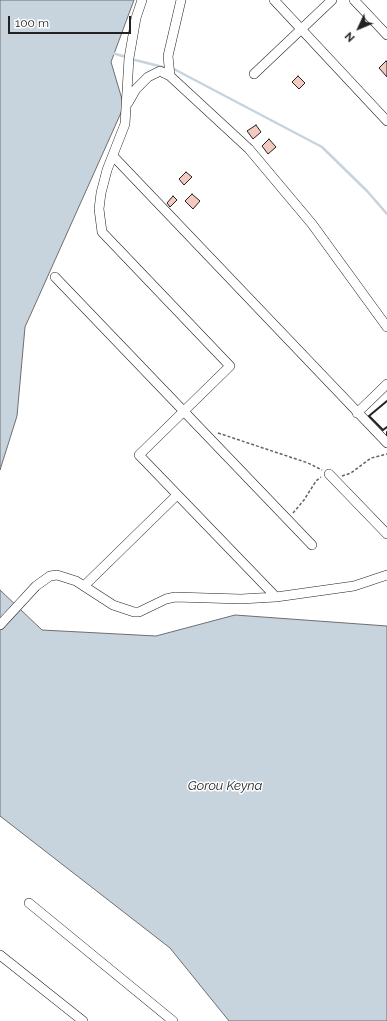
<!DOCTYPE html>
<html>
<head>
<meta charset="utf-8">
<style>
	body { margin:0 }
	#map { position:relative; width:387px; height:1021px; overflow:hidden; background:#fff; font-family:Raleway,sans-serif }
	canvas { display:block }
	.north { position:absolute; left:339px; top:8px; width:40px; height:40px; -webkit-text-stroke:3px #fff; paint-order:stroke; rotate:226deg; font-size:11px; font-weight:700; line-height:16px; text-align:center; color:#222 }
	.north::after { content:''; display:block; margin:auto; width:14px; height:18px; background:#222; clip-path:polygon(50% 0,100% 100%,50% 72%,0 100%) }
	.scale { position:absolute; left:8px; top:16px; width:123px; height:18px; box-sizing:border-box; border:2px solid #222; border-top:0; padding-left:5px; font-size:12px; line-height:14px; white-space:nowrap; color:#222; -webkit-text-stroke:3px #fff; paint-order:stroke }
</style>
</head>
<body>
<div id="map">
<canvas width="387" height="1021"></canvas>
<div class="north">N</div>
<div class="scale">100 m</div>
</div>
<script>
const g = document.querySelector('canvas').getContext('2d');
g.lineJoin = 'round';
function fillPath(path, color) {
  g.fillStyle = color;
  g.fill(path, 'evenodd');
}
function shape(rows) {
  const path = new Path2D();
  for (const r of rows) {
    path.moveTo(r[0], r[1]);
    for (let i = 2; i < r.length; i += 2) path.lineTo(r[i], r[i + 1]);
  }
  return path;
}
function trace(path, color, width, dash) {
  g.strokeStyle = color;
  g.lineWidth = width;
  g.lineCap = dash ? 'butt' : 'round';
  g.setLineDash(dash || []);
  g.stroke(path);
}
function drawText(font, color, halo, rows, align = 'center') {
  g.font = font + ' Raleway,sans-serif';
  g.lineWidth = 3;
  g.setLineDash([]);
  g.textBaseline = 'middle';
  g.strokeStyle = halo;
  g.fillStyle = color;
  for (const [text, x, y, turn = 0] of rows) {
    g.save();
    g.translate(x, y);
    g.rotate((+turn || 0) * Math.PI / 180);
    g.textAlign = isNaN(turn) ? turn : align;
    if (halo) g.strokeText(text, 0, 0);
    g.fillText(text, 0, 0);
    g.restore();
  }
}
const water = shape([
	[0,0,134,0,111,62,124,106,25,327,17,416,0,470,0,0],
	[0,590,42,630,156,636,235,615,387,626,387,1021,229,1021,170,948,0,816,0,590]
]);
fillPath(water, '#c7d3dd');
trace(water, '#6f6f6f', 1);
trace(shape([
	[112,53,126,57],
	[131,59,167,68],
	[172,68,322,147,367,191,387,214]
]), '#c7d3dd', 2.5);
const building = shape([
	[386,61,387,62,387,77,379,68,386,61],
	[298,76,305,83,299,89,292,82,298,76],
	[256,125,261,132,253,139,247,131,256,125],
	[269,139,276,147,268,154,262,146,269,139],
	[186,172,192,177,184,185,179,179,186,172],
	[192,194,200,201,193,209,185,201,192,194],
	[173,196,177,200,170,207,167,203,173,196]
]);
fillPath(building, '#f3c9c0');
trace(building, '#222', 1);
const minor = shape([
	[142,0,136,18,129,58,125,124,107,170,101,193,99,209,102,232,230,366,139,455,276,597],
	[274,0,387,121],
	[354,0,387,35],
	[254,74,332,0],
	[170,76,168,56,181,0],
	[128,103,136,89,148,77,160,71,170,76,249,149,312,224,387,327],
	[113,156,387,443],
	[55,277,312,545],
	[357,413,387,384],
	[329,474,387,534],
	[84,586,177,495],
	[0,625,36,586,50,576,57,575,76,581,113,605,134,612,139,612,166,599,175,597,241,599,276,597,354,586,387,575],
	[29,903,173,1021],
	[0,955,83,1021]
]);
trace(minor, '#222', 10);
trace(shape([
	[218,433,308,463,322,470],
	[342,476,351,473,371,458,387,454],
	[293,513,304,500,316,481,321,477]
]), '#646464', 1.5, [3, 2]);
trace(minor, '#fff', 9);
trace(shape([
	[387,401,369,416,383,430,387,427],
	[387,432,387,435]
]), '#222', 2);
drawText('italic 13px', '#222', '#fff', [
	["Gorou Keyna",225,786]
]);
</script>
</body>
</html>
